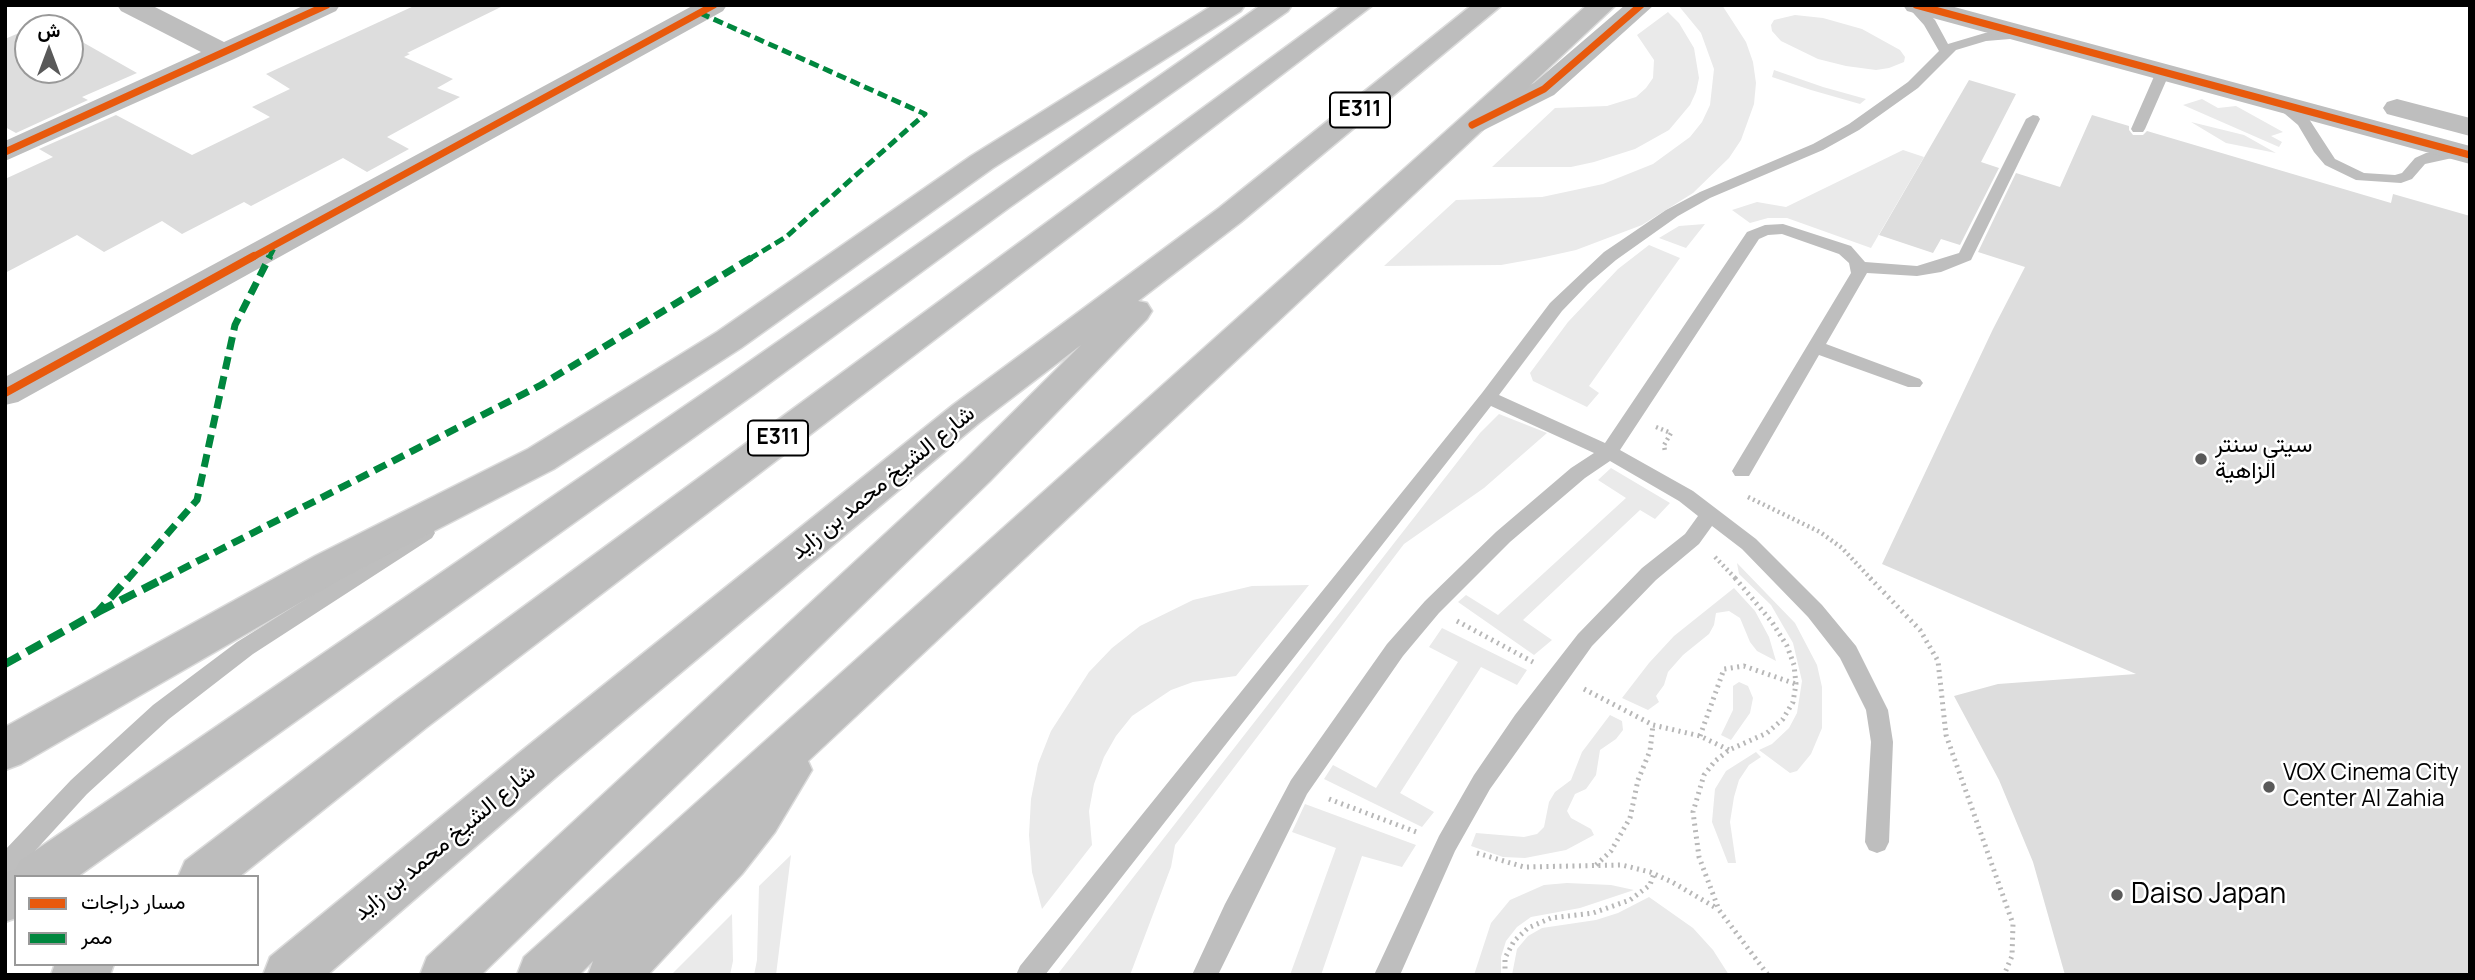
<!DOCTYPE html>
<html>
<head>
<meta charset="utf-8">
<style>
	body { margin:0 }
	#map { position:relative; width:2475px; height:980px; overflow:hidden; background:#fff; font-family:Manrope,Vazirmatn,sans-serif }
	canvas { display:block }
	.frame { position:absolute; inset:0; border:7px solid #000; pointer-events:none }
	.legend { position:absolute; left:14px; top:875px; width:245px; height:91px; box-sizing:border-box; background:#fff; border:2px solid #999; margin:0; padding:9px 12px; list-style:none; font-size:21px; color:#000 }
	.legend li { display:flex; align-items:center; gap:14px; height:35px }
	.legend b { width:35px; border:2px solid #999 }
	.north { position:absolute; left:14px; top:14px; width:70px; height:70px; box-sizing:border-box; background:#fff; border:2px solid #999; border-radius:50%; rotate:0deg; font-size:19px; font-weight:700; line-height:28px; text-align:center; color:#000 }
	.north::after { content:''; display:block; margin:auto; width:24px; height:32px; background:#595959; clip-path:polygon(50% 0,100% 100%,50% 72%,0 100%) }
</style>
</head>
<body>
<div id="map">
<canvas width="2475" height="980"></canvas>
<div class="frame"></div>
<ul class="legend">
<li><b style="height:9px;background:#e8590c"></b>مسار دراجات</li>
<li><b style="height:9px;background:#00873e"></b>ممر</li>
</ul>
<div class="north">ش</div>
</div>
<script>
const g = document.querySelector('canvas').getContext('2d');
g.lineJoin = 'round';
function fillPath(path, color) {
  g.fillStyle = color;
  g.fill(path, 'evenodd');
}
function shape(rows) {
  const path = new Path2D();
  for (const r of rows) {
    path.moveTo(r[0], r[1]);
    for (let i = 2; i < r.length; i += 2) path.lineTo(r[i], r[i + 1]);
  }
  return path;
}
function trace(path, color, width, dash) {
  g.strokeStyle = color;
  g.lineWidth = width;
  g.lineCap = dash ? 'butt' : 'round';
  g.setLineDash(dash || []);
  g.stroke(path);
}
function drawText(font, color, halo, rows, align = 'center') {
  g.font = font + ' Manrope,Vazirmatn,sans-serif';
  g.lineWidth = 5;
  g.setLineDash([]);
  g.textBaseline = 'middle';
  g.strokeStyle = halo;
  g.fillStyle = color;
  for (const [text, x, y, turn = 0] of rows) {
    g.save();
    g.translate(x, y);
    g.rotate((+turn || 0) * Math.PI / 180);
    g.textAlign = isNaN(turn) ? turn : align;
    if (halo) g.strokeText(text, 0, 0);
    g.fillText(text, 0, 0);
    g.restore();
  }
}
fillPath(shape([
	[1678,5,1722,5,1746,42,1753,62,1756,83,1754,104,1741,140,1729,158,1693,193,1642,225,1576,250,1540,258,1501,265,1384,266,1456,200,1542,197,1603,184,1653,164,1690,137,1702,122,1710,105,1714,69,1701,33],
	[1668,12,1679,23,1694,48,1699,78,1696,92,1690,105,1669,130,1635,149,1594,162,1571,167,1492,167,1555,108,1607,106,1636,97,1646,88,1653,78,1654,60,1637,35],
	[1795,15,1823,18,1862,29,1900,50,1905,57,1904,62,1889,68,1876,70,1846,66,1818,59,1781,41,1772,31,1771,25,1774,20],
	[1774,70,1823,87,1866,99,1860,104,1811,90,1772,77],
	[2202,99,2218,108,2236,106,2283,132,2271,136,2282,142,2279,147,2183,105],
	[2191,122,2244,135,2276,153,2226,143],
	[1903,150,1924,157,1871,248,1787,218,1768,218,1750,223,1732,210,1757,202,1786,207],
	[1705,224,1686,248,1659,238,1679,226],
	[1649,245,1680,258,1589,386,1599,393,1587,407,1533,381,1530,373,1568,322,1618,269],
	[1499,414,1547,433,1484,488,1404,544,1175,845,1171,867,1130,975,1057,975,1480,433],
	[1611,468,1670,503,1655,519,1640,510,1523,620,1552,640,1534,655,1458,602,1466,595,1498,615,1626,498,1598,480],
	[1737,563,1795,623,1817,665,1822,687,1822,728,1811,754,1797,771,1790,773,1759,750,1772,744,1789,728,1797,713,1802,681,1793,643,1771,605,1739,574],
	[1309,585,1236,676,1193,682,1171,690,1132,716,1116,736,1104,757,1094,784,1089,811,1092,845,1042,909,1032,872,1029,835,1031,799,1038,764,1051,731,1089,672,1112,648,1140,626,1193,600,1252,586],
	[1734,588,1755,611,1769,637,1776,661,1757,651,1750,642,1740,618,1729,611,1716,613,1714,625,1709,634,1683,655,1668,672,1664,685,1656,696,1659,702,1648,710,1622,698,1649,663,1674,636],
	[1442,628,1527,670,1517,685,1481,667,1400,793,1434,812,1422,827,1324,779,1333,765,1376,788,1458,662,1429,647],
	[1739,682,1748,686,1753,698,1750,713,1731,740,1721,735,1733,710,1733,686],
	[1610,715,1622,721,1623,730,1616,739,1600,750,1596,775,1586,789,1575,794,1567,811,1571,818,1591,829,1594,835,1566,850,1525,858,1503,857,1471,846,1476,833,1524,837,1537,834,1544,827,1549,802,1555,792,1571,780,1582,752],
	[1756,752,1761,757,1749,765,1739,780,1734,797,1730,822,1736,863,1728,863,1712,822,1715,789,1726,771],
	[1305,804,1416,845,1402,867,1362,856,1321,975,1290,975,1336,848,1292,832],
	[791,855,776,975,754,975,757,960,759,886],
	[1567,883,1611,885,1634,890,1580,908,1531,917,1517,927,1506,941,1501,957,1501,975,1474,975,1491,923,1510,900,1544,885],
	[1649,897,1693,928,1713,950,1729,975,1512,975,1517,949,1528,936,1542,928,1596,920,1618,913],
	[732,914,733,961,730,975,671,975]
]), '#eaeaea');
fillPath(shape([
	[416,5,505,5,407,53,410,54,404,57,453,79,437,88,460,97,387,137,409,149,367,172,343,158,251,206,244,202,182,234,162,221,104,252,77,235,5,273,5,179,53,157,39,149,116,115,192,155,270,117,252,107,290,89,266,74],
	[28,29,28,70,70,70,70,35,137,73,82,97,88,100,16,133,5,127,5,39],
	[1969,80,2016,94,1981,162,1999,168,1960,245,1941,239,1933,253,1879,235],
	[2092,115,2129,126,2129,130,2133,135,2143,135,2147,131,2391,203,2393,194,2470,216,2470,975,2065,975,2033,862,1999,780,1954,696,1998,684,2136,674,1882,564,1993,329,2025,267,1978,252,2016,173,2060,187]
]), '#ddd');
const motorway = shape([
	[1213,5,1245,5,1241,11,993,168,741,348,554,469,343,578,21,764,5,770,5,727,315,556,528,449,717,332,971,156,1213,5],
	[1261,5,1292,5,1288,11,1010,207,756,393,77,877,16,877,16,918,5,922,5,873,16,869,20,861,730,375,1261,5],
	[1343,5,1373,5,427,727,239,877,178,877,185,861,395,701,1343,5],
	[1472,5,1502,5,1241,222,1138,301,1147,303,1152,311,1147,319,990,481,481,975,420,975,427,957,964,461,1081,345,979,423,556,777,327,975,263,975,270,957,524,749,953,405,1219,208,1472,5],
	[1587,5,1616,5,808,761,812,770,775,832,742,874,648,975,588,975,593,961,579,975,517,975,524,957,1587,5],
	[55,964,114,964,110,975,51,975,55,964]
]);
trace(motorway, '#dbdbdb', 3);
trace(shape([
	[1656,427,1671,433,1664,445,1665,452],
	[1748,497,1820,532,1842,548,1872,580],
	[1715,557,1737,580]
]), '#b8b8b8', 4.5, [2, 3.5]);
trace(shape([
	[1735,578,1772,622,1787,646,1794,665,1796,684,1793,702,1783,719,1767,733,1729,750,1715,761,1704,775,1693,812,1699,857,1719,910,1768,975],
	[1870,578,1920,630,1938,661,1946,735,2013,924,2012,956,2004,975],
	[1457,621,1533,662],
	[1584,689,1653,725,1700,736,1729,750],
	[1700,736,1724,669,1744,666,1796,684],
	[1329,799,1419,833],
	[1477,853,1524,867,1622,865,1650,872,1672,882,1718,909],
	[1596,865,1611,851,1630,818,1638,780,1650,751,1653,725],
	[1505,975,1505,958,1514,941,1528,928,1551,918,1593,913,1630,900,1650,885,1654,873]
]), '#b8b8b8', 5, [2, 4.5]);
fillPath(shape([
	[1906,5,1920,5,1935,20,1948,44,1985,33,2022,30,2029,34,2022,38,1986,41,1956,50,1918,88,1859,130,1823,150,1710,198,1678,216,1616,260,1588,284,1562,311,1499,395,1605,443,1747,232,1765,225,1783,224,1851,246,1865,262,1917,266,1959,253,2026,119,2033,115,2038,116,2040,119,1971,260,1941,272,1917,276,1867,273,1826,344,1920,379,1923,383,1920,387,1908,387,1819,355,1749,476,1735,476,1732,471,1735,466,1851,273,1849,263,1839,254,1782,234,1768,235,1759,239,1620,450,1693,491,1756,539,1822,605,1856,646,1888,710,1893,742,1889,842,1885,850,1877,853,1869,850,1865,842,1871,742,1866,710,1840,658,1808,617,1742,549,1712,526,1699,544,1656,580,1592,646,1490,789,1455,851,1400,975,1374,975,1439,836,1474,775,1515,715,1578,634,1642,568,1685,534,1698,516,1679,501,1610,461,1585,478,1510,542,1439,613,1403,656,1307,794,1218,975,1192,975,1225,904,1291,780,1387,644,1425,601,1496,532,1571,468,1594,453,1491,406,1045,975,1016,975,1020,966,1482,393,1550,303,1604,252,1666,210,1700,192,1813,144,1849,124,1908,82,1939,51,1924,25,1906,5],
	[2163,68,2170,72,2145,129,2143,132,2133,132,2131,129,2156,72,2163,68],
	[2279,99,2309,119,2335,159,2364,173,2395,175,2402,173,2415,158,2426,153,2461,148,2468,152,2466,155,2425,164,2412,179,2401,183,2356,180,2325,165,2314,152,2298,125,2272,103,2279,99],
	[425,525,432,528,435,533,432,538,253,654,169,719,87,794,13,875,5,878,5,850,71,780,153,705,237,642,425,525]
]), '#bebebe');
fillPath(shape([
	[117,5,151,5,224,42,305,5,340,5,336,11,234,59,5,161,5,141,201,52,121,11,117,5],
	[694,5,727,5,723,11,18,402,5,405,5,377,694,5]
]), '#bebebe');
fillPath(shape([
	[1625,5,1654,5,1554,95,1482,131,1472,134,1462,131,1457,125,1462,119,1534,83,1625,5],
	[1903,5,1947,5,2470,146,2470,164,1907,11,1903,5],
	[2397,99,2470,118,2470,136,2387,114,2383,108,2387,102,2397,99]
]), '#bebebe');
fillPath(motorway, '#bdbdbd');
trace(shape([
	[700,13,925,114,786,237,751,258],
	[269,258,274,248]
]), '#00873e', 5, [10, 5]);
trace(shape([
	[127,580,197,500,235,325,270,256],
	[161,580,541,385,754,256]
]), '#00873e', 7, [13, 7]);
trace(shape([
	[98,612,165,578],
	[5,664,98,612,128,578]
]), '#00873e', 8, [17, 8]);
trace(shape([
	[1916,5,2470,155],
	[1472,125,1544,89,1641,5],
	[5,152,327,5],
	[251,258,714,5]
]), '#e8590c', 7);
trace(shape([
	[5,393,254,256]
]), '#e8590c', 8);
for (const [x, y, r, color] of [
	[2201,459,7,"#595959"],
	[2269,787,7,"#595959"],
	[2117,895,7,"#595959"]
]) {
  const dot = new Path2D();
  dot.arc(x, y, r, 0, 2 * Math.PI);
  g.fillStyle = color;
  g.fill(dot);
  trace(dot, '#fff', 2.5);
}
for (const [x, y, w] of [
	[1360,110,60],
	[778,438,60]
]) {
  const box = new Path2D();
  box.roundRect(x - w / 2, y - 17.5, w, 35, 5);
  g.fillStyle = '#fff';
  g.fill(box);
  trace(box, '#000', 2);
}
drawText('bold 21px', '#000', null, [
	["E311",1360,110],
	["E311",778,438]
]);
drawText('23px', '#000', '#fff', [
	["سيتي سنتر",2215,446],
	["الزاهية",2215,472],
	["VOX Cinema City",2283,774],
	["Center Al Zahia",2283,800]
], 'left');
drawText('23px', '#000', '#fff', [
	["شارع الشيخ محمد بن زايد",883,483,-39],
	["شارع الشيخ محمد بن زايد",445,843,-40]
]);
drawText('28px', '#000', '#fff', [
	["Daiso Japan",2131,895]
], 'left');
</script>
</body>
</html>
